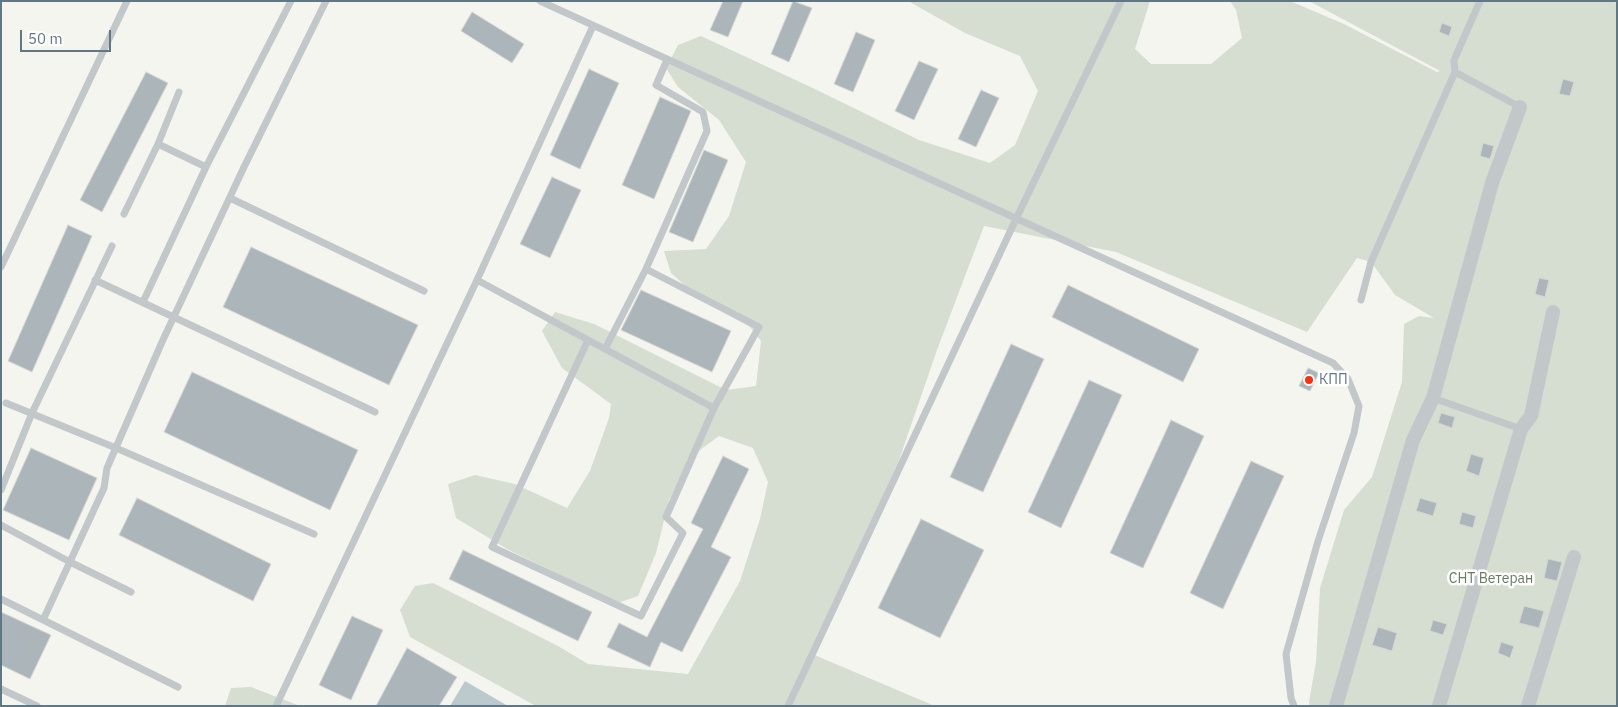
<!DOCTYPE html>
<html>
<head>
<meta charset="utf-8">
<style>
	body { margin:0 }
	#map { position:relative; width:1618px; height:707px; overflow:hidden; background:#f5f5f0; font-family:"IBM Plex Sans",sans-serif }
	canvas { display:block }
	.frame { position:absolute; inset:0; border:2px solid #617785; pointer-events:none }
	.scale { position:absolute; left:20px; top:30px; width:91px; height:22px; box-sizing:border-box; border:2px solid #617785; border-top:0; padding-left:6px; font-size:15px; line-height:18px; white-space:nowrap; color:#617785; -webkit-text-stroke:4px #fff; paint-order:stroke }
</style>
</head>
<body>
<div id="map">
<canvas width="1618" height="707"></canvas>
<div class="frame"></div>
<div class="scale">50 m</div>
</div>
<script>
const g = document.querySelector('canvas').getContext('2d');
g.lineJoin = 'round';
function fillPath(path, color) {
  g.fillStyle = color;
  g.fill(path, 'evenodd');
}
function shape(rows) {
  const path = new Path2D();
  for (const r of rows) {
    path.moveTo(r[0], r[1]);
    for (let i = 2; i < r.length; i += 2) path.lineTo(r[i], r[i + 1]);
  }
  return path;
}
function trace(path, color, width, dash) {
  g.strokeStyle = color;
  g.lineWidth = width;
  g.lineCap = dash ? 'butt' : 'round';
  g.setLineDash(dash || []);
  g.stroke(path);
}
function drawText(font, color, halo, rows, align = 'center') {
  g.font = font + ' "IBM Plex Sans",sans-serif';
  g.lineWidth = 5;
  g.setLineDash([]);
  g.textBaseline = 'middle';
  g.strokeStyle = halo;
  g.fillStyle = color;
  for (const [text, x, y, turn = 0] of rows) {
    g.save();
    g.translate(x, y);
    g.rotate((+turn || 0) * Math.PI / 180);
    g.textAlign = isNaN(turn) ? turn : align;
    if (halo) g.strokeText(text, 0, 0);
    g.fillText(text, 0, 0);
    g.restore();
  }
}
fillPath(shape([
	[908,1,1150,1,1135,49,1151,64,1211,64,1242,38,1236,10,1230,1,1290,1,1344,24,1437,72,1440,71,1309,1,1615,1,1617,7,1617,706,1310,706,1309,702,1316,662,1320,588,1344,510,1372,477,1402,382,1404,324,1419,316,1434,318,1395,295,1371,262,1357,258,1307,332,1116,252,984,226,937,350,899,460,812,654,935,706,536,706,410,637,400,610,415,586,433,583,558,646,588,664,688,674,740,581,760,519,768,482,753,448,719,436,692,456,669,500,656,553,638,596,618,603,507,549,456,518,448,484,475,475,515,484,567,508,590,471,609,418,611,404,562,368,542,331,555,312,594,324,726,390,756,386,761,341,750,327,701,300,671,273,664,251,706,249,729,216,746,162,719,120,678,87,666,68,678,45,701,36,817,90,919,140,990,163,1015,145,1038,91,1020,56,965,33],
	[251,687,300,706,225,706,231,688]
]), '#d6ddd1');
fillPath(shape([
	[465,681,508,706,450,706]
]), '#bccace');
const building = shape([
	[723,1,743,1,728,37,710,30,723,1],
	[793,1,812,8,789,62,771,54,793,1],
	[472,12,524,44,512,63,461,31,472,12],
	[1442,23,1452,27,1449,36,1439,32,1442,23],
	[856,32,875,40,853,92,834,84,856,32],
	[919,61,938,69,914,120,895,111,919,61],
	[589,69,619,83,580,169,550,155,589,69],
	[146,72,168,83,102,212,80,200,146,72],
	[1563,79,1574,82,1570,96,1559,94,1563,79],
	[981,90,999,98,976,147,958,139,981,90],
	[660,97,691,111,654,199,622,185,660,97],
	[1483,143,1494,146,1490,159,1480,156,1483,143],
	[704,150,728,160,693,242,669,232,704,150],
	[552,177,581,190,550,258,520,244,552,177],
	[68,225,92,236,32,372,8,361,68,225],
	[251,247,418,325,389,385,223,307,251,247],
	[1539,278,1549,280,1545,297,1535,294,1539,278],
	[1068,285,1199,349,1183,382,1052,317,1068,285],
	[641,290,731,331,712,372,621,330,641,290],
	[1011,344,1044,359,983,492,950,477,1011,344],
	[1308,368,1319,373,1310,391,1299,386,1308,368],
	[192,372,358,450,330,510,164,432,192,372],
	[1089,380,1122,395,1061,528,1028,512,1089,380],
	[1441,413,1455,417,1452,428,1438,423,1441,413],
	[1171,420,1204,436,1143,568,1110,553,1171,420],
	[31,448,97,478,69,540,3,510,31,448],
	[1471,454,1484,458,1479,476,1466,471,1471,454],
	[723,456,749,469,711,547,731,557,682,652,661,642,650,667,607,647,619,623,647,637,703,529,691,523,723,456],
	[1251,461,1284,476,1223,609,1190,593,1251,461],
	[137,498,271,564,253,601,119,535,137,498],
	[1420,498,1437,503,1433,516,1416,511,1420,498],
	[1462,512,1476,516,1473,528,1459,524,1462,512],
	[921,519,984,550,940,638,878,608,921,519],
	[463,550,592,612,578,641,449,579,463,550],
	[1548,559,1562,562,1557,581,1544,578,1548,559],
	[1524,606,1544,611,1539,628,1519,623,1524,606],
	[1,612,51,635,30,679,1,665,1,612],
	[352,616,383,630,351,700,319,685,352,616],
	[1433,620,1447,624,1443,635,1430,631,1433,620],
	[1378,627,1397,633,1392,651,1372,645,1378,627],
	[1501,642,1514,646,1510,658,1498,653,1501,642],
	[407,648,457,677,439,706,376,706,407,648]
]);
fillPath(building, '#acb6ba');
trace(building, '#d6d6d3', 1);
trace(shape([
	[540,1,1333,363,1348,379,1359,406,1354,433,1318,541,1286,654,1291,698,1294,706],
	[1455,72,1520,107],
	[158,144,206,167],
	[230,198,424,291],
	[124,214,158,144,179,92],
	[1,267,127,1],
	[646,269,759,327,714,408],
	[95,280,375,412],
	[477,280,588,340,605,349,714,408,666,517,683,533,641,616,492,547,588,340],
	[1361,300,1371,262,1455,72,1454,60,1480,1],
	[143,302,206,167,291,1],
	[605,349,646,269,707,131,703,112,656,85,667,60],
	[1433,398,1521,429],
	[6,403,116,448,314,534],
	[1,490,32,413,112,246],
	[1,525,70,562,131,592],
	[1,599,178,687],
	[43,620,104,488,107,468,162,342,244,167,326,1],
	[1,689,37,706],
	[276,706,477,280,593,26],
	[788,706,1016,219,1121,1]
]), '#c2c7ca', 7);
trace(shape([
	[1336,706,1413,440,1433,398,1492,183,1520,107],
	[1439,706,1521,429,1531,416,1553,312],
	[1528,706,1574,557]
]), '#c2c7ca', 14);
for (const [x, y, r, color] of [
	[1309,380,5,"#f53310"]
]) {
  const dot = new Path2D();
  dot.arc(x, y, r, 0, 2 * Math.PI);
  g.fillStyle = color;
  g.fill(dot);
  trace(dot, '#fff', 2);
}
drawText('14px', '#617785', '#fff', [
	["КПП",1319,380]
], 'left');
drawText('14px', '#687b60', '#fff', [
	["СНТ Ветеран",1491,579]
]);
</script>
</body>
</html>
